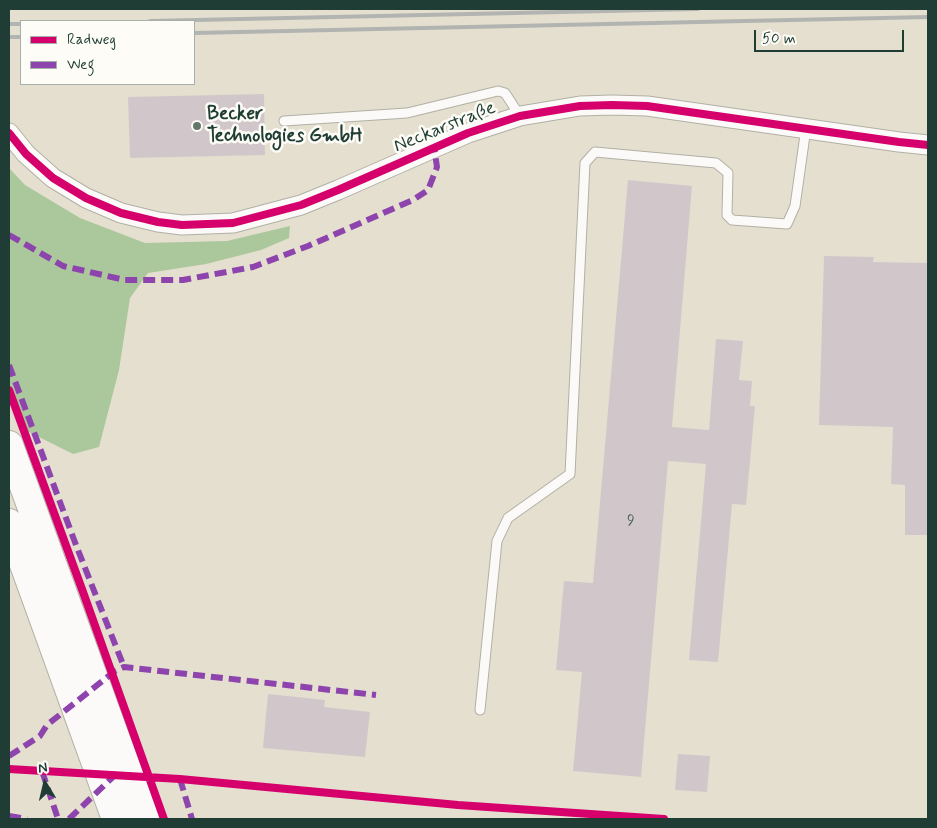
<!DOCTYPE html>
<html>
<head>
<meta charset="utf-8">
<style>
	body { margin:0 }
	#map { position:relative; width:937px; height:828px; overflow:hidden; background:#e5dfcf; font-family:Mynerve,sans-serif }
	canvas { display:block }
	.frame { position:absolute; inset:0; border:10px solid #1f3d34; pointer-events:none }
	.legend { position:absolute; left:20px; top:20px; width:175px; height:65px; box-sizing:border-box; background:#fdfcf7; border:1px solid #a4b0a9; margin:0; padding:6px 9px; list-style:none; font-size:15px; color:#1f3d34 }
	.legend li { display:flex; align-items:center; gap:10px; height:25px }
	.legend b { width:25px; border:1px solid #a4b0a9 }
	.north { position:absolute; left:20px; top:758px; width:50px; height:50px; -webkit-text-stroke:4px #fdfcf7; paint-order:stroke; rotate:351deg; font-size:14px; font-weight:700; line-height:20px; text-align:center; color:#1f3d34 }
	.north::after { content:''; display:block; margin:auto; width:18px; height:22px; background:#1f3d34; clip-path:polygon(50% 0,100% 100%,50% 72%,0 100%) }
	.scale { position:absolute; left:754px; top:30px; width:150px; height:22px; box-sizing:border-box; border:2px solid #1f3d34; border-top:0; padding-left:6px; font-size:15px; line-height:18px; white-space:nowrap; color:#1f3d34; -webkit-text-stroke:4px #fdfcf7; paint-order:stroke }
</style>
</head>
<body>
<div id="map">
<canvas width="937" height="828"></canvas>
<div class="frame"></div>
<ul class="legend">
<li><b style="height:6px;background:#d6006c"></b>Radweg</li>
<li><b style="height:6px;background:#8e44ad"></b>Weg</li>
</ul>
<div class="north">N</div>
<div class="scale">50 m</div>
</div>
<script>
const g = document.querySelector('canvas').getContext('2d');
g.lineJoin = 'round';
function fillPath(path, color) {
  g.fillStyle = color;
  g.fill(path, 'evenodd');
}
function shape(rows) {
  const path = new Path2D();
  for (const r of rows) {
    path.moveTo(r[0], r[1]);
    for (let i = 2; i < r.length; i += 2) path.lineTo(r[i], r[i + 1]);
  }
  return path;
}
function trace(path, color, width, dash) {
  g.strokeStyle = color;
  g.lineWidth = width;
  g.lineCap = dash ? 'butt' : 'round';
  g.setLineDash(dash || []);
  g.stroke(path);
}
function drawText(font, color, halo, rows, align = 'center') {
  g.font = font + ' Mynerve,sans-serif';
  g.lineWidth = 5;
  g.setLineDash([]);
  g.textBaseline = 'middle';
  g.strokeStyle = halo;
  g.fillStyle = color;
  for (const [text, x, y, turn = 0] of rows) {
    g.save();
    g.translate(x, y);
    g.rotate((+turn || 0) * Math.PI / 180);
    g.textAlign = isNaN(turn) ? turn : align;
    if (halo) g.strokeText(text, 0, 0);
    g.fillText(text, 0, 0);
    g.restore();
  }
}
fillPath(shape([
	[9,168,25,185,80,218,145,243,227,241,290,226,289,238,261,250,206,264,148,273,130,298,119,370,99,447,73,454,27,431,9,382]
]), '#abc79c');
fillPath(shape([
	[264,94,265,155,130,158,128,97],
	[628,180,692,186,672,427,709,430,716,339,743,341,739,380,752,381,750,406,755,406,746,505,732,504,718,662,689,660,706,464,668,461,641,777,573,771,582,672,556,670,564,581,593,583],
	[824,256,874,257,873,262,928,263,928,535,905,535,905,485,891,484,893,427,819,425],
	[268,694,325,700,324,707,370,712,365,757,263,748],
	[678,754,710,756,707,792,675,790]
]), '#d1c7cb');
const lane = shape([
	[284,121,407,113,498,91,505,93,520,116],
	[480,710,497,541,508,518,570,474,585,163,595,152,716,163,728,173,727,215,732,220,787,224,795,206,806,128]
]);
const street = shape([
	[9,133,26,154,53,178,86,198,121,213,158,222,182,225,233,223,301,205,338,190,468,133,520,116,580,106,612,105,647,106,899,142,928,145]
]);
const highway = shape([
	[9,445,145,819],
	[9,523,116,819]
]);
trace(lane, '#b1b0a5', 11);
trace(street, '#b1b0a5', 21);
trace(highway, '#b1b0a5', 30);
trace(lane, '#fbfaf8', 9);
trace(street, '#fbfaf8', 19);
trace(highway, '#fbfaf8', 28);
trace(shape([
	[150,21,698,9],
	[9,24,21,24],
	[194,33,928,17],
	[9,37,21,37]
]), '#b2b4b1', 4);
trace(shape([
	[9,235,63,266,125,280,183,280,253,267,308,246,413,200,428,190,437,167,434,147],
	[9,365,76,545,124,667],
	[9,756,40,736,47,725,115,671,124,667,376,695],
	[42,771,58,819],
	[180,779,192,819],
	[9,816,27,819],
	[69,819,115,775]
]), '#8e44ad', 6, [12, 6]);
trace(shape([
	[9,133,26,154,53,178,86,198,121,213,158,222,182,225,233,223,301,205,338,190,468,133,520,116,580,106,612,105,647,106,899,142,928,145],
	[9,390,83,592,164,819],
	[9,769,180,779,458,805,664,819]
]), '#d6006c', 8);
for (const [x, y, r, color] of [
	[197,126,5,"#64766a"]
]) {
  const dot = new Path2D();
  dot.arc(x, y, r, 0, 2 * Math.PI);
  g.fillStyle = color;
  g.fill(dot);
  trace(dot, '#fdfcf7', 2);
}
drawText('16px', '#4c605a', null, [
	["9",631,522]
]);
drawText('bold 19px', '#1f3d34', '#fdfcf7', [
	["Becker",207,115],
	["Technologies GmbH",207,137]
], 'left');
drawText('19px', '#1f3d34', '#fdfcf7', [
	["Neckarstraße",445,128,-22]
]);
</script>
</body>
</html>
